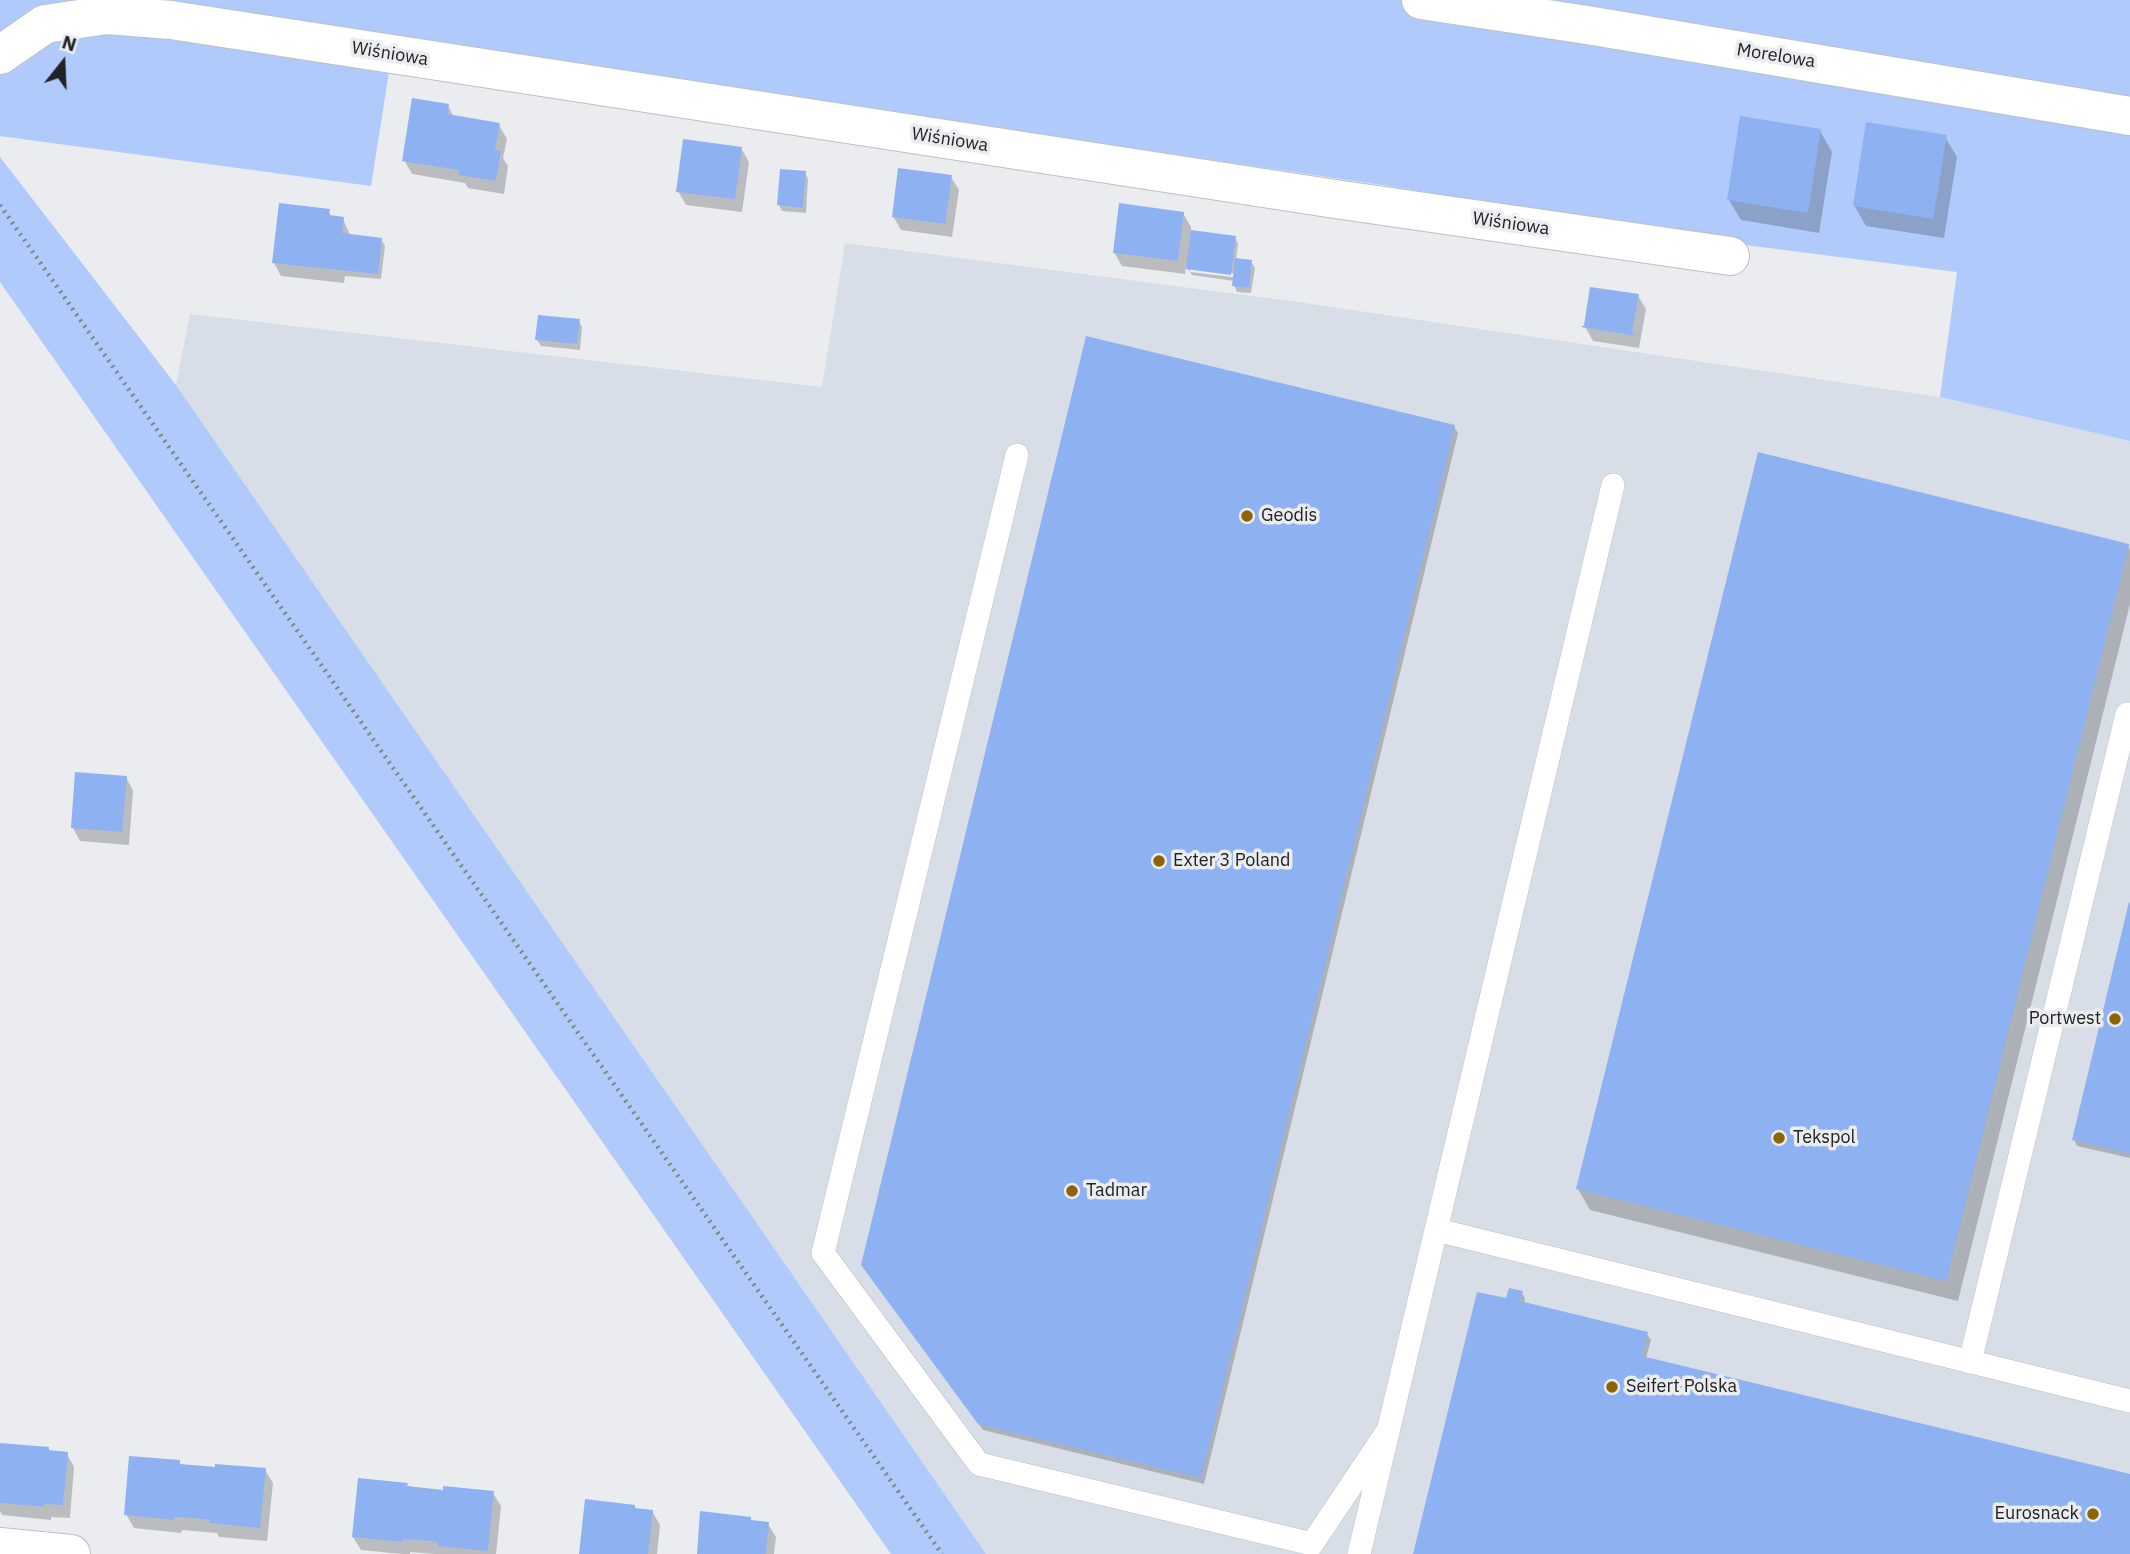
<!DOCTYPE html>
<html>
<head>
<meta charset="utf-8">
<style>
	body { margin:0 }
	#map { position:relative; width:2130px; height:1554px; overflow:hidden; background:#eaecef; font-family:"IBM Plex Sans",sans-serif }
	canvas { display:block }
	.north { position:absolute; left:28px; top:28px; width:70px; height:70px; -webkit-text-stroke:5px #eaecef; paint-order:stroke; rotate:18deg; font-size:19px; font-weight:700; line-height:28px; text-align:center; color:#212223 }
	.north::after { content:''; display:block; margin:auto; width:24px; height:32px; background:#212223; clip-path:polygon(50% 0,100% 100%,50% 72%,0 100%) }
</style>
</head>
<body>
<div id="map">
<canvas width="2130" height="1554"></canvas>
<div class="north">N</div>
</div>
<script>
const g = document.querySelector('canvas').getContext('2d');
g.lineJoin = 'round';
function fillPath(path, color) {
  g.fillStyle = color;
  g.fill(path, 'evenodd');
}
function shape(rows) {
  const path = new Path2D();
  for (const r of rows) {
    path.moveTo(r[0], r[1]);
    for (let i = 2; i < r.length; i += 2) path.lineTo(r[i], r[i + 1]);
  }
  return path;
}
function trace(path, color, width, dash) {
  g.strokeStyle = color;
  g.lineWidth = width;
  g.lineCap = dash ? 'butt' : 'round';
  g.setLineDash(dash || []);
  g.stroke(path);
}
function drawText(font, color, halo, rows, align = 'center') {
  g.font = font + ' "IBM Plex Sans",sans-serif';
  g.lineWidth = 7;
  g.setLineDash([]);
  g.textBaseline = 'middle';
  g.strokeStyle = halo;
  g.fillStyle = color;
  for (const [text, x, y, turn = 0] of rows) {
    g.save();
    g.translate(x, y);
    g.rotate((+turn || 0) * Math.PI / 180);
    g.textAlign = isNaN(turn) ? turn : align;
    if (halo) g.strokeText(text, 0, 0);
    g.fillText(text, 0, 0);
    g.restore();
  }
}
fillPath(shape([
	[845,243,1298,302,1940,397,2130,441,2130,1554,986,1554,176,385,190,314,822,387]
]), '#d8dee7');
fillPath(shape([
	[0,0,2130,0,2130,441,1940,397,1957,272,1745,245,1382,185,394,40,371,186,0,136],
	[0,157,176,385,986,1554,891,1554,0,282]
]), '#afcafb');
fillPath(shape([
	[448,106,454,117,499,125,507,139,503,158,508,166,504,194,468,188,465,183,412,174,404,160],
	[1820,131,1832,152,1819,233,1741,220,1729,200],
	[1945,137,1957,157,1944,238,1866,226,1854,205],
	[741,148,749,162,742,212,686,205,678,191],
	[805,173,808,179,806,213,782,211,779,205],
	[951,177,959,190,952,237,901,230,893,216],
	[328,211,332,217,343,219,350,235,381,239,385,246,381,279,345,276,344,283,281,276,274,263],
	[1183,213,1191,227,1191,232,1235,238,1238,244,1236,260,1251,262,1255,268,1251,293,1237,292,1234,285,1234,281,1192,275,1186,266,1185,274,1122,266,1114,252],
	[1190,268,1240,274,1240,278,1190,272],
	[1638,296,1646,309,1639,348,1593,341,1585,327],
	[579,321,582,327,580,350,541,346,537,340],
	[1454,426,1458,433,1204,1484,983,1430,867,1271],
	[2128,545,2130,550,2130,604,1958,1301,1590,1210,1578,1189],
	[126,777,133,791,129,845,80,841,73,828],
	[2130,906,2130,1158,2077,1146,2074,1139],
	[1521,1292,1525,1298,1524,1304,1647,1334,1651,1340,1646,1358,2130,1475,2130,1554,1416,1554],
	[0,1444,67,1454,74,1467,70,1518,51,1517,51,1520,2,1515,0,1511],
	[179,1462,181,1465,217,1469,265,1470,273,1483,267,1541,219,1537,217,1533,182,1530,181,1533,134,1528,126,1514],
	[407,1485,409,1488,444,1491,493,1493,501,1506,496,1554,435,1554,410,1552,410,1554,402,1554,361,1550,353,1537],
	[634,1506,636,1510,652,1511,660,1525,657,1554,581,1554],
	[752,1522,768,1524,776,1537,774,1554,698,1554]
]), '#0003');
fillPath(shape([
	[412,98,449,104,447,114,500,123,495,150,501,151,496,181,458,175,459,170,402,161],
	[1740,116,1821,129,1808,213,1727,200],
	[1866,122,1947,135,1933,219,1853,206],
	[683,139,742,147,735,199,676,192],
	[898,168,952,175,945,224,892,217],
	[780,169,806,171,803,208,777,205],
	[279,203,330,209,329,215,344,217,342,233,382,238,378,274,272,263],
	[1119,203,1184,212,1178,261,1113,253],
	[1191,230,1236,236,1231,275,1186,269],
	[1235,258,1252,260,1249,288,1232,286],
	[1590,287,1639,294,1632,333,1637,336,1581,327,1584,325],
	[538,315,580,319,577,344,535,340],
	[1086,336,1455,425,1201,1478,978,1424,861,1265],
	[1758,452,2129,544,1946,1281,1576,1189],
	[75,772,127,776,122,832,71,828],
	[2129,902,2130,903,2130,1154,2072,1140],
	[1509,1288,1523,1291,1520,1301,1648,1332,1642,1356,2130,1474,2130,1554,1413,1554,1477,1292,1506,1298],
	[0,1443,49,1447,49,1450,68,1452,63,1505,44,1504,44,1507,0,1503],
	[129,1456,180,1460,180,1464,215,1467,215,1464,266,1468,260,1528,209,1523,210,1520,193,1518,175,1517,174,1520,124,1515],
	[358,1478,408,1483,407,1486,443,1490,443,1486,494,1491,488,1551,438,1546,438,1542,420,1540,403,1539,403,1542,352,1537],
	[585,1499,635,1505,635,1508,653,1510,648,1554,579,1554],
	[700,1511,751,1517,751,1520,769,1522,766,1554,697,1554]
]), '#8eb1f1');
const lane = shape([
	[1017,455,823,1253,979,1464,1312,1544,1389,1429],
	[1437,1230,2130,1401],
	[1970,1362,2127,714,2130,714],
	[1359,1554,1613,485]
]);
const street = shape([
	[1421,0,1587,25,2130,116],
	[0,55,45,24,107,15,171,20,1335,199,1730,256],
	[0,1547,71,1554]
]);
trace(lane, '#bdbfc2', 24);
trace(street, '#bdbfc2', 40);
trace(shape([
	[0,205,942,1554]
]), '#828486', 4.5, [2, 5]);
trace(lane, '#fff', 23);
trace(street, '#fff', 38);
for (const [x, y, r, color] of [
	[1247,516,7,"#8d6508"],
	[1159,861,7,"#8d6508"],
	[2115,1019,7,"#8d6508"],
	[1779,1138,7,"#8d6508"],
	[1072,1191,7,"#8d6508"],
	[1612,1387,7,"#8d6508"],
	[2093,1514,7,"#8d6508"]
]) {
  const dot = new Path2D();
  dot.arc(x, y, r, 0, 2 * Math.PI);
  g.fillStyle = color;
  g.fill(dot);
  trace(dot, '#eaecef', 2.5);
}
drawText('18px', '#212223', '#eaecef', [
	["Wiśniowa",390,54,9],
	["Morelowa",1776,56,9],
	["Wiśniowa",950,140,9],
	["Wiśniowa",1511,224,8]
]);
drawText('18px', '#212223', '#eaecef', [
	["Geodis",1261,516],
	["Exter 3 Poland",1173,861],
	["Portwest",2101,1019,"right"],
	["Tekspol",1793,1138],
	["Tadmar",1086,1191],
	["Seifert Polska",1626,1387],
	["Eurosnack",2079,1514,"right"]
], 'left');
</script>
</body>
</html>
